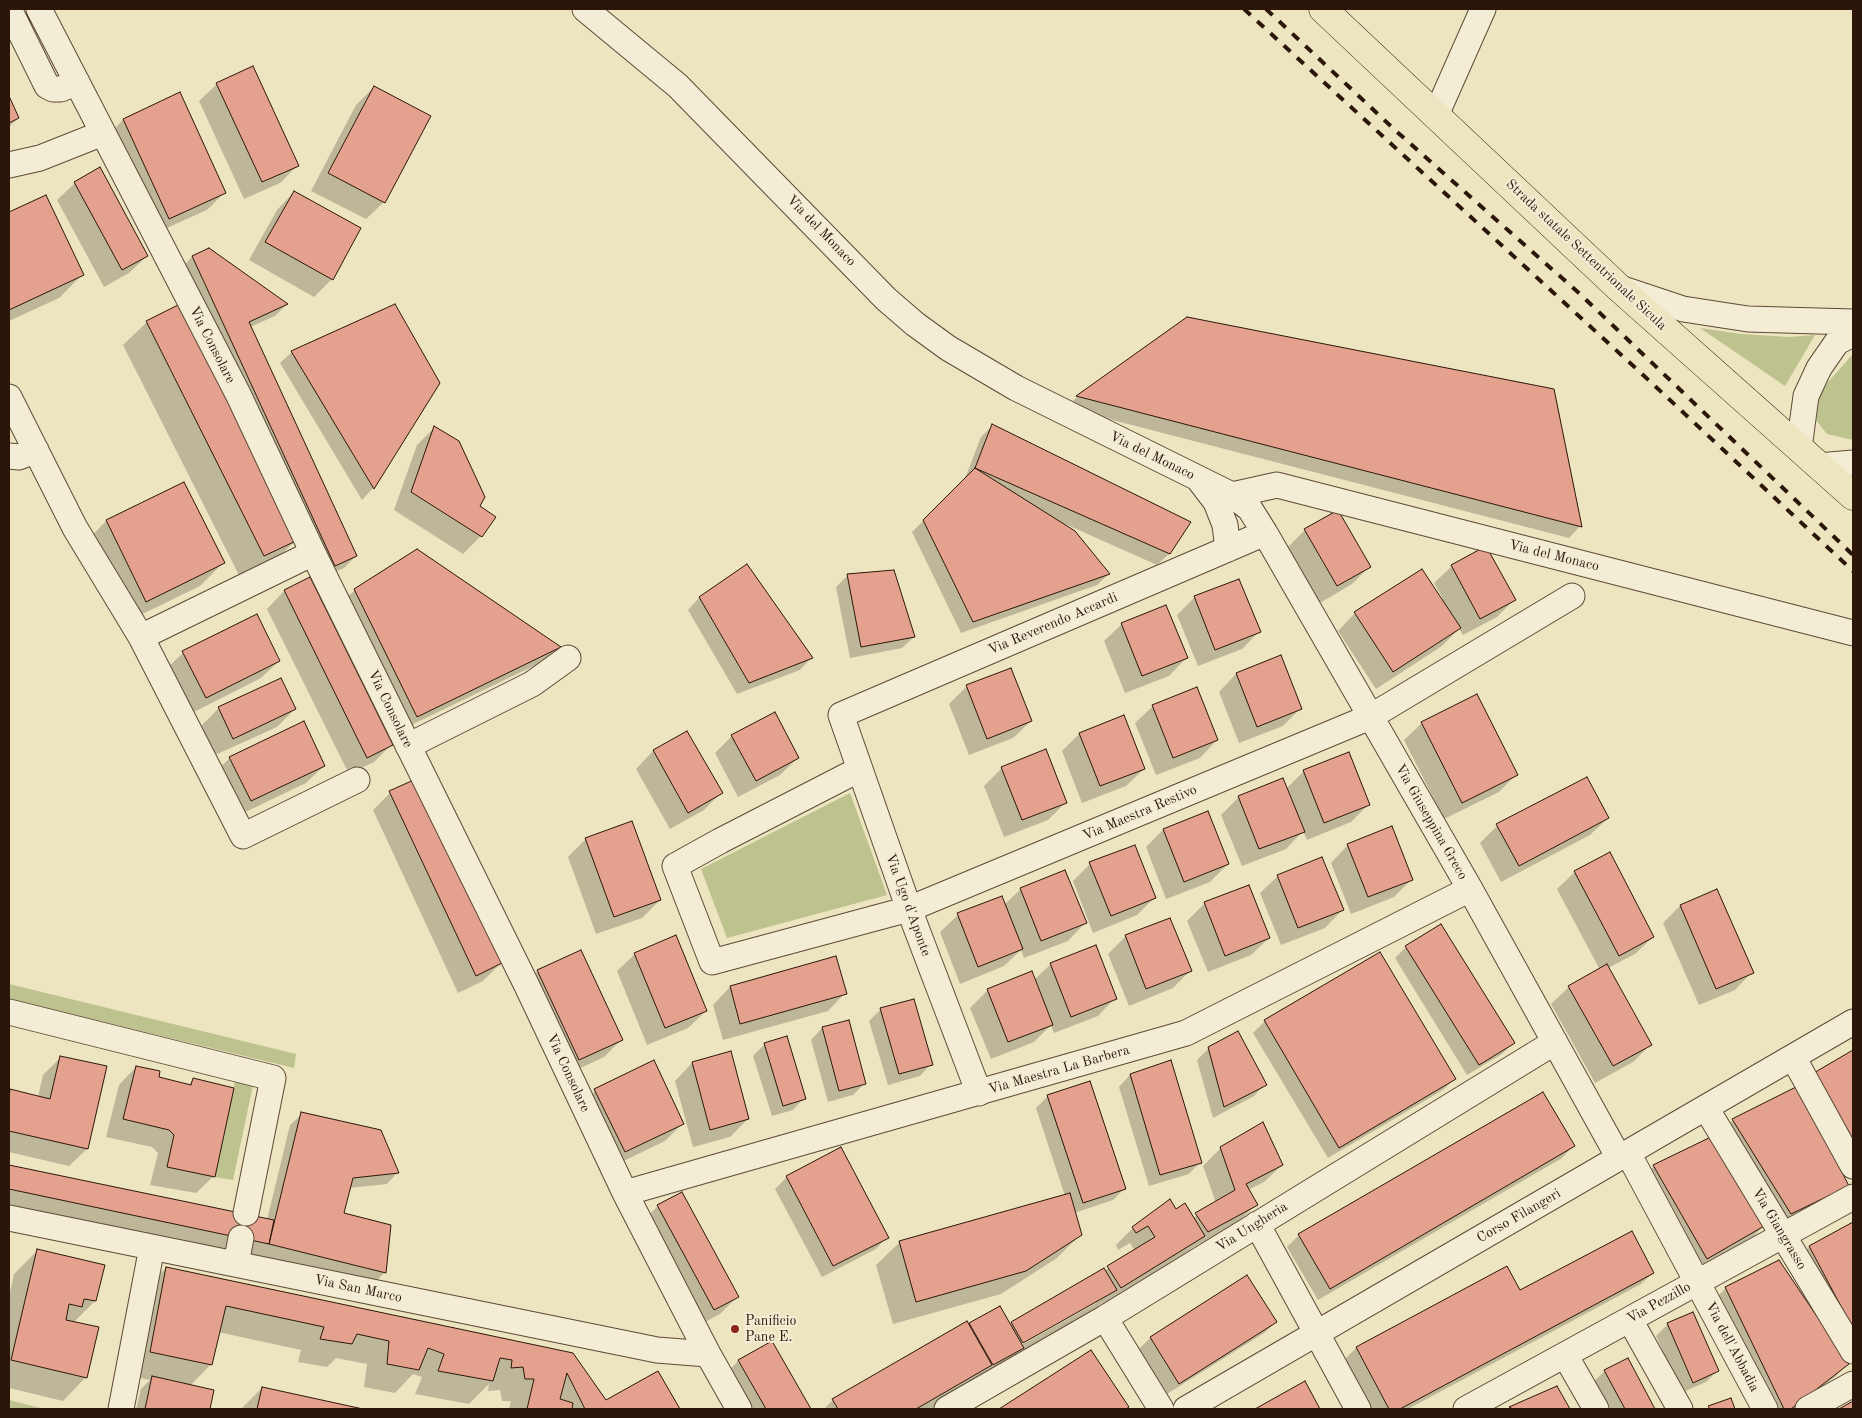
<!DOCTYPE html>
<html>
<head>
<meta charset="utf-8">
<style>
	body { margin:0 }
	#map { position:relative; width:1862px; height:1418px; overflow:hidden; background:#ede4c0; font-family:"Old Standard TT",serif }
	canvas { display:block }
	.frame { position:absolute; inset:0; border:10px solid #2c1609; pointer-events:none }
</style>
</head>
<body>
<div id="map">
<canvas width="1862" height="1418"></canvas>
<div class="frame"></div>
</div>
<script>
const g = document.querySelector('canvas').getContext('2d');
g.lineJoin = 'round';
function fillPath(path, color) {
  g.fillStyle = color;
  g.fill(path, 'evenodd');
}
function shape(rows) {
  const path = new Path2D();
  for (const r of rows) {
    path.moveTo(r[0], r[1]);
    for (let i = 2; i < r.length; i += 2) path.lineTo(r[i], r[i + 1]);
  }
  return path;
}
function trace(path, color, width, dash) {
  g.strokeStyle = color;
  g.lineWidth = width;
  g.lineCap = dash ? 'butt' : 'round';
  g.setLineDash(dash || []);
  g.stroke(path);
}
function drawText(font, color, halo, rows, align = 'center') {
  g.font = font + ' "Old Standard TT",serif';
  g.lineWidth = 4;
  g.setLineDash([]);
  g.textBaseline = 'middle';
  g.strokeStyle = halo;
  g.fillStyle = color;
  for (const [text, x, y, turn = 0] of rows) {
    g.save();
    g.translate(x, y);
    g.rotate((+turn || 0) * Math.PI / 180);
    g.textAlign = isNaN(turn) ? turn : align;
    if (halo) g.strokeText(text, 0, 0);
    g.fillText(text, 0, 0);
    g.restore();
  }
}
fillPath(shape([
	[1700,328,1741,334,1789,337,1815,335,1785,386],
	[1853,354,1853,440,1827,434,1815,419,1821,390],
	[850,793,887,895,727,938,701,869],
	[9,984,296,1054,294,1068,9,999],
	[235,1081,253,1085,233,1180,215,1177],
	[9,1400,44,1409,9,1409]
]), '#bec28e');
fillPath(shape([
	[217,84,298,165,280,183,244,199,199,101],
	[374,87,384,202,366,219,311,191,356,105],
	[180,94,225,192,207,210,151,235,106,137,123,120],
	[9,99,18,118,9,127],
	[75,183,147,256,129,273,104,287,57,200],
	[294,192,332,279,314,297,249,260,277,210],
	[46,196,82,275,59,298,9,321,9,214],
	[192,257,286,305,275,316,250,327,356,556,344,568,323,577,181,268],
	[1188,318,1580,526,1569,538,1066,408,1077,397],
	[147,322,296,540,273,563,241,579,123,345],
	[292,352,439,383,373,488,362,500,280,363],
	[993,425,1189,522,1169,554,1157,565,1065,524,1064,526,1109,574,1097,585,961,633,912,532,964,481,981,437],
	[434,428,478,507,495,517,481,536,463,554,394,510,417,445],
	[184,483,223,563,200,586,122,624,83,545,106,521],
	[1305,530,1369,567,1352,584,1320,603,1287,548],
	[747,566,811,658,800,670,737,694,688,610,699,598],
	[1452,566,1514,600,1497,617,1463,635,1459,629,1442,646,1376,689,1338,631,1355,613,1441,600,1443,599,1434,583],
	[848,575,914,637,902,648,850,658,836,587],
	[309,579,392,744,374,762,349,774,267,609,284,591],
	[355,590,559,647,548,659,405,728,343,601],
	[1195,597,1259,632,1242,649,1198,666,1177,615],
	[1122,624,1186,658,1169,676,1125,693,1104,641],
	[183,653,279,661,261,678,188,715,165,670],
	[1236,674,1301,708,1283,726,1239,743,1219,692],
	[967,686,1031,721,1013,738,969,755,949,704],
	[1153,706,1217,740,1200,758,1156,775,1135,723],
	[219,708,295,709,277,727,215,755,201,726],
	[1422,723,1516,775,1499,792,1444,819,1404,740],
	[687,732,721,793,704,810,670,829,636,769,653,751],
	[1079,734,1144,769,1126,786,1082,803,1062,751],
	[732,736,798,758,780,775,738,797,715,753],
	[230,758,324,766,306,783,233,818,212,775],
	[1002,768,1066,802,1048,820,1004,837,984,786],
	[1304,771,1368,805,1351,822,1307,840,1303,831,1286,849,1242,866,1221,815,1239,797,1286,789],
	[390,793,501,963,483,981,458,993,373,810],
	[1608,818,1590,835,1501,882,1480,843,1497,826],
	[1163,830,1228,864,1210,882,1166,899,1146,847],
	[586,839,660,900,642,918,596,934,568,857],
	[1348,845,1412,879,1394,897,1351,914,1331,863],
	[1090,864,1154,898,1137,915,1093,933,1073,881],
	[1575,872,1653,937,1635,954,1608,968,1650,1045,1633,1062,1595,1083,1551,1004,1569,987,1600,970,1557,889],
	[1278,876,1342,910,1325,928,1281,945,1260,893],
	[1021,889,1085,923,1068,941,1024,958,1021,950,1004,966,960,984,940,932,958,915,1001,897,1004,905],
	[1716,890,1752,972,1735,990,1699,1005,1663,923,1680,906],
	[1205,903,1269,938,1251,955,1208,972,1187,921],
	[1126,936,1190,971,1173,988,1129,1006,1108,954],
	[1406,947,1513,1043,1502,1054,1467,1075,1395,958],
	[635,954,706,1011,688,1028,647,1045,617,971],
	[1051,964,1115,998,1098,1016,1054,1033,1051,1025,1034,1042,991,1059,970,1008,988,990,1034,980],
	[538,971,621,1040,604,1057,561,1077,521,989],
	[730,987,845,993,828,1011,723,1040,713,1005],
	[881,1009,931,1064,920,1076,888,1085,869,1021],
	[1265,1021,1454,1079,1443,1090,1328,1158,1253,1033],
	[822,1028,865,1083,853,1095,828,1102,811,1040],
	[765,1044,804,1098,793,1110,772,1116,753,1056],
	[1209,1048,1265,1084,1254,1096,1213,1118,1197,1060],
	[1853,1052,1853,1171,1813,1075],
	[61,1057,87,1149,69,1166,9,1152,9,1093,11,1091,38,1097,43,1075],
	[1170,1061,1200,1162,1189,1174,1149,1186,1119,1087,1130,1075],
	[653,1062,683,1123,665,1141,607,1169,577,1108,595,1091],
	[692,1063,748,1119,730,1137,693,1147,675,1081],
	[136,1067,158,1078,188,1085,193,1080,214,1176,196,1193,150,1185,158,1153,152,1147,106,1137,119,1085],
	[1048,1096,1125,1188,1113,1200,1074,1213,1080,1235,1057,1258,1001,1294,893,1324,876,1265,900,1242,1065,1196,1036,1108],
	[302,1114,398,1172,387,1184,349,1188,342,1214,385,1272,374,1284,257,1255,245,1266,9,1217,9,1166,267,1220,290,1125],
	[1733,1120,1847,1186,1779,1225,1721,1132],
	[1573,1146,1562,1158,1318,1300,1287,1247,1299,1235],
	[1221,1148,1282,1165,1264,1182,1248,1190,1256,1204,1239,1222,1192,1248,1186,1254,1103,1305,1102,1303,1098,1307,1017,1353,1011,1360,980,1375,968,1388,931,1409,824,1409,833,1400,970,1324,1009,1325,1104,1271,1135,1251,1130,1243,1118,1250,1116,1245,1133,1228,1175,1211,1193,1218,1216,1203,1203,1166],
	[1096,1300,1096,1303,1018,1347,1017,1345],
	[1654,1166,1764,1225,1753,1237,1696,1269,1642,1178],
	[787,1177,887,1237,876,1249,822,1277,775,1189],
	[682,1193,738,1296,720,1314,696,1327,640,1224,658,1206],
	[1853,1224,1853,1361,1798,1258,1809,1247],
	[38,1250,95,1301,73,1323,86,1377,63,1401,9,1388,9,1297,14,1274],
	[166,1268,572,1354,606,1401,658,1372,679,1409,509,1409,511,1401,502,1401,500,1390,488,1391,489,1384,469,1404,415,1394,422,1377,413,1374,395,1393,364,1387,367,1364,336,1358,327,1367,298,1362,301,1350,218,1332,211,1364,190,1386,213,1391,209,1409,136,1409,141,1389,150,1380,127,1375,143,1291],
	[1506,1268,1520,1292,1653,1273,1641,1284,1408,1409,1372,1409,1345,1359,1356,1348],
	[1247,1277,1276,1322,1264,1333,1167,1394,1139,1349,1150,1338],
	[1726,1288,1847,1364,1836,1376,1793,1409,1767,1409,1715,1299],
	[1668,1324,1717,1371,1706,1382,1681,1393,1656,1336],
	[771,1343,809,1409,738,1409,721,1379,738,1361],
	[1090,1351,1127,1407,1125,1409,1002,1409],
	[1627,1359,1653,1409,1607,1409,1593,1382,1605,1371],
	[1304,1383,1319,1409,1258,1409],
	[262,1388,357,1409,241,1409],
	[1556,1388,1569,1409,1508,1409,1510,1408]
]), '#0003');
const building = shape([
	[253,66,299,166,262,182,216,83,253,66],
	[374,86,431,116,385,203,328,173,374,86],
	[180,92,226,193,169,219,123,119,180,92],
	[9,96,19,118,9,123,9,96],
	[100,167,148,256,122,270,74,182,100,167],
	[294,191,361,228,333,280,265,242,294,191],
	[46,195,84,275,9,310,9,212,46,195],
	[209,248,288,304,249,322,357,556,335,566,192,256,209,248],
	[180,304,298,540,264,556,146,321,180,304],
	[395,304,440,383,374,489,291,351,395,304],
	[1187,317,1554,389,1582,527,1076,396,1187,317],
	[992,424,1191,522,1170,554,975,468,992,424],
	[434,426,459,441,485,497,480,506,496,517,482,537,411,492,434,426],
	[975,468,1075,531,1110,574,973,622,923,520,975,468],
	[184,482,225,563,146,602,106,520,184,482],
	[1338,510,1371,567,1337,586,1304,529,1338,510],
	[1486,546,1516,600,1480,619,1451,565,1486,546],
	[417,549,561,647,417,717,354,589,417,549],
	[747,564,813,658,749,683,699,597,747,564],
	[1422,569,1461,628,1393,672,1354,612,1422,569],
	[894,570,915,637,861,647,847,574,894,570],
	[310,577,393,745,367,758,284,590,310,577],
	[1239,579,1261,632,1215,650,1194,596,1239,579],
	[1166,605,1188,658,1142,676,1121,623,1166,605],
	[257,614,280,661,206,698,182,651,257,614],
	[1281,655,1302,709,1257,727,1236,673,1281,655],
	[1011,668,1032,721,987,739,966,685,1011,668],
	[281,678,296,709,233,739,218,707,281,678],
	[1197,687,1218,740,1173,758,1152,705,1197,687],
	[1477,694,1518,775,1462,803,1421,722,1477,694],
	[775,712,799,758,756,781,731,735,775,712],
	[1124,715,1145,769,1100,786,1079,733,1124,715],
	[304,721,325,766,251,801,229,757,304,721],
	[687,731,723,793,688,813,653,750,687,731],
	[1046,749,1067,803,1022,820,1001,767,1046,749],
	[1349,752,1370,805,1324,823,1303,770,1349,752],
	[1587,777,1609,818,1519,866,1496,824,1587,777],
	[1283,778,1305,832,1259,849,1238,796,1283,778],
	[416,779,502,963,476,976,389,791,416,779],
	[1208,811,1229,864,1184,882,1163,829,1208,811],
	[632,821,661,900,614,917,585,838,632,821],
	[1392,826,1413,880,1368,897,1347,844,1392,826],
	[1135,845,1156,898,1111,916,1089,862,1135,845],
	[1610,852,1654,937,1619,956,1574,871,1610,852],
	[1322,857,1344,910,1298,928,1277,875,1322,857],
	[1065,870,1087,923,1041,941,1020,888,1065,870],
	[1249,885,1270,938,1225,956,1204,902,1249,885],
	[1717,889,1754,973,1716,989,1680,905,1717,889],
	[1002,896,1023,949,978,967,957,913,1002,896],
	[1170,918,1192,971,1146,989,1125,935,1170,918],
	[1441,924,1515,1043,1479,1065,1405,946,1441,924],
	[676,935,707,1011,665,1028,634,953,676,935],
	[1096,945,1117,999,1071,1017,1050,963,1096,945],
	[581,950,623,1040,579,1060,537,970,581,950],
	[1380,952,1456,1079,1339,1148,1264,1020,1380,952],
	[836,956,847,994,740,1024,730,986,836,956],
	[1607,964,1652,1045,1613,1066,1568,986,1607,964],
	[1032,971,1053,1025,1008,1042,987,989,1032,971],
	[914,999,933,1065,899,1074,880,1008,914,999],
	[849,1020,866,1084,839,1091,822,1027,849,1020],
	[1238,1031,1267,1085,1224,1107,1208,1047,1238,1031],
	[787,1036,806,1099,783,1106,764,1043,787,1036],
	[1853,1050,1853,1141,1812,1074,1853,1050],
	[731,1051,749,1119,710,1130,692,1062,731,1051],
	[60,1056,107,1066,88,1149,9,1131,9,1097,10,1089,50,1099,60,1056],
	[654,1060,684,1124,625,1152,594,1089,654,1060],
	[1171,1060,1202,1163,1160,1175,1130,1074,1171,1060],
	[136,1066,160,1071,159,1077,191,1085,193,1078,234,1088,215,1177,167,1167,174,1135,169,1130,123,1119,136,1066],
	[1090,1081,1126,1189,1083,1203,1047,1095,1090,1081],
	[1798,1086,1849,1186,1791,1214,1732,1119,1798,1086],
	[1543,1092,1575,1146,1330,1289,1298,1234,1543,1092],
	[301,1112,381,1130,399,1173,353,1178,344,1213,391,1225,386,1273,269,1244,301,1112],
	[1263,1122,1283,1165,1246,1184,1258,1205,1208,1232,1195,1213,1235,1190,1220,1147,1263,1122],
	[1715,1135,1766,1225,1707,1259,1653,1165,1715,1135],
	[841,1147,889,1238,833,1266,786,1176,841,1147],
	[9,1165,274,1220,269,1244,9,1189,9,1165],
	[682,1192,739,1297,714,1310,657,1205,682,1192],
	[1070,1193,1082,1235,1026,1271,916,1302,899,1241,1070,1193],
	[1170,1199,1176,1209,1185,1203,1205,1236,1121,1288,1107,1266,1155,1237,1148,1226,1136,1233,1132,1227,1170,1199],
	[1853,1222,1853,1329,1809,1246,1853,1222],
	[1632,1231,1654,1273,1400,1409,1389,1409,1356,1347,1507,1266,1520,1290,1632,1231],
	[37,1249,105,1265,96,1301,84,1299,82,1307,69,1304,66,1320,99,1327,87,1378,11,1360,37,1249],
	[1779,1260,1849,1364,1791,1409,1784,1409,1725,1287,1779,1260],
	[166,1267,573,1353,606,1400,658,1371,680,1409,585,1409,567,1373,560,1399,573,1403,572,1409,527,1409,534,1379,525,1379,523,1367,511,1368,512,1360,500,1358,493,1381,438,1371,444,1354,428,1348,419,1370,387,1364,389,1341,357,1334,352,1344,320,1339,324,1327,226,1306,212,1365,150,1352,166,1267],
	[1104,1268,1117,1290,1023,1343,1011,1322,1104,1268],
	[1247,1275,1277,1322,1179,1384,1150,1337,1247,1275],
	[1000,1306,1024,1348,993,1365,969,1323,1000,1306],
	[1693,1312,1719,1371,1693,1383,1667,1323,1693,1312],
	[967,1321,992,1365,916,1409,838,1409,832,1399,967,1321],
	[772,1341,811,1409,766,1409,738,1360,772,1341],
	[1091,1350,1129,1407,1126,1409,999,1409,1091,1350],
	[1628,1358,1655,1409,1625,1409,1604,1370,1628,1358],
	[152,1376,214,1390,210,1409,145,1409,152,1376],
	[1305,1381,1320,1409,1255,1409,1305,1381],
	[1557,1386,1570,1409,1513,1409,1509,1407,1557,1386],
	[262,1387,363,1409,257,1409,262,1387],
	[1731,1398,1735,1409,1710,1409,1708,1406,1731,1398],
	[1853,1401,1853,1409,1839,1409,1853,1401]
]);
fillPath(building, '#e4a28e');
trace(building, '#2c1609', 1);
const minor = shape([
	[9,9,47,86,53,89,61,89,77,82],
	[39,9,238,394,313,553,527,986,625,1193,708,1354,739,1409],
	[585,9,678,86,886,299,915,324,948,348,1016,388,1232,495,1250,509,1265,533,1470,889,1619,1158],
	[1436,115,1483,9],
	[9,165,40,158,103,133],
	[1620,288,1683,309,1748,319,1853,322],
	[9,397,75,528,141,637,243,836,357,780],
	[1799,448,1806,396,1819,368,1837,342,1853,334],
	[9,456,19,457,36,450],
	[1818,466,1853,463],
	[1200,481,1216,502,1225,525,1228,549],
	[1232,495,1277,485,1853,633],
	[141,637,313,553],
	[408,746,532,684,568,658],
	[860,769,720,841,675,866,712,962,909,909,1370,717,1572,596],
	[9,1012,273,1078,246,1213],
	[1793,1057,1853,1166],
	[979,1093,909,909,841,715,1265,533],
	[1706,1108,1853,1351],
	[1628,1153,1765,1409],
	[625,1193,1186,1033,1470,889],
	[9,1218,657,1350,708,1354],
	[1257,1224,1358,1409],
	[236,1264,241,1238],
	[1105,1318,1161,1409],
	[1630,1320,1680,1409],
	[1565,1355,1596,1409],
	[121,1409,152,1247],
	[947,1409,1105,1318,1555,1042],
	[1186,1409,1853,1022],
	[1466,1409,1853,1197],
	[1808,1409,1853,1384]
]);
const major = shape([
	[1323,9,1618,287,1853,496]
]);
trace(minor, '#5c4a37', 27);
trace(major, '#2c1609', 29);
trace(minor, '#f3edd6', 25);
trace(major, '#ede4c0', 28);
trace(shape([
	[1244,9,1641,373,1853,571],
	[1266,9,1396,131,1580,294,1853,555]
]), '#2c1609', 4, [9, 9]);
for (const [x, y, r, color] of [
	[735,1329,5,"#8f2418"]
]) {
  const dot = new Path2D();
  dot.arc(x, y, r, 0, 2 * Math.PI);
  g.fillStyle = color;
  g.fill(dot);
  trace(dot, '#f3edd6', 2);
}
drawText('14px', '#2c1609', '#f3edd6', [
	["Via del Monaco",821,231,46],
	["Strada statale Settentrionale Sicula",1586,255,43],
	["Via Consolare",212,345,63],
	["Via del Monaco",1152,456,26],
	["Via del Monaco",1554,556,14],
	["Via Reverendo Accardi",1053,624,-23],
	["Via Consolare",390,709,64],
	["Via Maestra Restivo",1140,813,-23],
	["Via Giuseppina Greco",1431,822,60],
	["Via Ugo d'Aponte",908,905,70],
	["Via Maestra La Barbera",1059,1070,-16],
	["Via Consolare",568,1073,65],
	["Corso Filangeri",1519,1216,-30],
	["Via Ungheria",1252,1227,-32],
	["Via Giangrasso",1779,1229,59],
	["Via San Marco",358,1289,12],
	["Via Pezzillo",1659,1303,-29],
	["Via dell'Abbadia",1732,1347,62]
]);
drawText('14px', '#2c1609', '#f3edd6', [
	["Panificio",745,1321],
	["Pane E.",745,1337]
], 'left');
</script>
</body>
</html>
